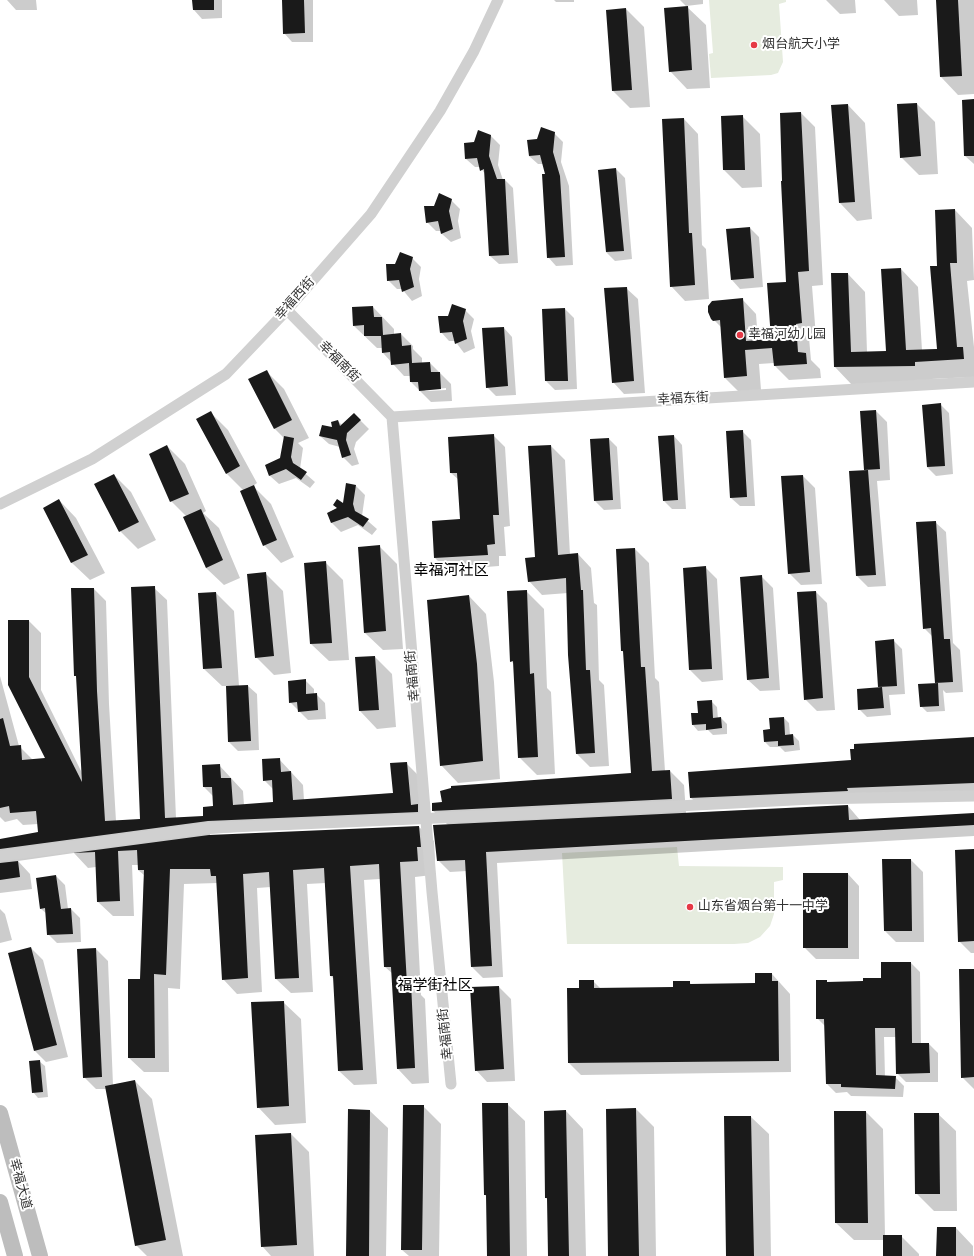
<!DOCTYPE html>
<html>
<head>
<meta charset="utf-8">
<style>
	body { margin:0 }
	canvas { display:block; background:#fff }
</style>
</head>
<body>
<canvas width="974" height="1256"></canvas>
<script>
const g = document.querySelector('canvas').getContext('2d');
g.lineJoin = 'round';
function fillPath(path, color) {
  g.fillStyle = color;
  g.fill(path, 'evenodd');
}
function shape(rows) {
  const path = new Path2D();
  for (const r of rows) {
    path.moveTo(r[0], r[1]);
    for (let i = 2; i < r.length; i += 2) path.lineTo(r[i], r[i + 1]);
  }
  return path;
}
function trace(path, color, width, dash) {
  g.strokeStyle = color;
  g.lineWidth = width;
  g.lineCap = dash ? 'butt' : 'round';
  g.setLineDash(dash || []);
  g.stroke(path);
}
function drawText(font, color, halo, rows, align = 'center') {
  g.font = font + ' "DM Sans","Noto Sans SC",sans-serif';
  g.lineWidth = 4;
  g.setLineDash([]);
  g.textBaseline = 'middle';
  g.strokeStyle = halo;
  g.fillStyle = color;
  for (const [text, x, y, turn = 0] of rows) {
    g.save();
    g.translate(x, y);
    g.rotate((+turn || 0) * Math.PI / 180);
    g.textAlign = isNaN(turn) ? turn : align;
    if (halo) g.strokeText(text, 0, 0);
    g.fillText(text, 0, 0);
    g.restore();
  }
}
fillPath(shape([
	[709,0,786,0,786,2,779,4,783,62,778,73,771,75,711,78,709,54,713,53],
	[677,847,679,866,783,867,783,880,774,882,774,914,770,926,760,937,748,943,734,944,567,944,562,853]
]), '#e6ecdf');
fillPath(shape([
	[7,0,36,0,37,10,16,10],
	[193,0,222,0,222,18,202,19,194,10],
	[283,0,313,0,313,42,292,42,284,33],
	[554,0,574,0,574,2,556,2],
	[680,0,703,0,703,4,686,6,706,25,710,88,687,89,670,71,687,7],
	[826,0,855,0,856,13,840,14],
	[884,0,917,0,918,15,899,16],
	[937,0,974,0,974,94,958,95,941,77],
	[626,9,644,27,650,107,630,108,613,91],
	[974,100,974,164,965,156],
	[917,104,935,122,938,174,919,175,901,157],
	[848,105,865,123,872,219,857,221,840,203,832,106],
	[801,113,815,127,823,285,812,286,816,337,809,338,811,360,820,369,821,378,789,380,775,366,774,363,759,364,761,390,739,392,725,378,721,327,714,320,742,299,756,314,758,341,772,340,787,282,783,182],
	[742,116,760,134,762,187,742,188,724,170,722,117],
	[684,119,698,134,702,245,706,249,709,299,685,301,671,286],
	[554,133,563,142,561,162,569,186,573,265,556,266,548,257,546,175,544,164,538,164,529,156,538,140],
	[491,136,500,145,498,165,503,180,505,180,513,188,518,263,499,264,490,256,485,174,480,167,475,167,466,159,474,143],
	[616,169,625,178,632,259,615,261,606,252],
	[451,200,460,209,458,221,461,238,451,242,442,234,441,231,436,231,427,222,435,207],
	[955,210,972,228,974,280,967,281,974,347,974,377,932,379,932,383,852,385,835,367,832,274,848,274,865,292,867,352,887,352,901,269,918,287,922,350,938,349,938,266],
	[750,228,759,237,763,287,740,289,732,280],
	[412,258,421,267,419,279,422,296,412,301,402,289,397,289,388,280,396,265],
	[626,288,638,299,645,393,624,394,613,382],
	[373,307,394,329,394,335,401,334,413,346,413,349,422,358,422,363,430,363,451,384,452,401,431,402,411,382,411,376,404,376,383,353,382,348,377,348,354,326],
	[446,388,446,390,426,391,424,390],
	[565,309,574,318,577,389,555,390,546,381],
	[465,310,474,319,471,331,475,348,464,353,455,341,449,341,441,332,449,317],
	[504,328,512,337,516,395,496,396,487,387],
	[266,371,284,389,309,438,298,443,303,448,300,469,315,482,310,488,296,478,279,484,270,476,266,466,281,459,285,439,275,429,250,380],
	[940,404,949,413,953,474,936,476,927,467],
	[876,411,887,422,890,480,877,481,886,586,868,587,857,576,866,471,865,470],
	[210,412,228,430,257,483,253,486,271,504,294,557,281,563,264,545,244,491,226,473],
	[354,414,369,429,356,442,354,449,359,464,352,466,343,457,340,447,329,444,320,436,334,428,338,421,343,426],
	[742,431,751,440,755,506,740,506,731,498],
	[493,435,505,447,510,526,504,527,506,556,499,556,499,566,447,570,435,558,461,520,459,480,451,473],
	[674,436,682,445,686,509,672,509,664,501],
	[609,439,617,447,621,509,604,510,595,501,591,440],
	[167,446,185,464,206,511,203,513,219,528,240,578,224,585,206,568,187,517,171,501],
	[551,446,565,460,570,555,578,554,591,568,594,603,597,605,599,680,604,685,609,766,590,767,577,754,568,593,542,595,529,581,536,558],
	[114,475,131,492,156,540,138,549,120,531],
	[803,476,815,488,822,584,801,585,789,573],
	[356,486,365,495,362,516,377,529,372,535,358,525,341,532,332,523,328,513,344,504],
	[59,500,76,518,105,573,90,580,72,563,44,508],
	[935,522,946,532,953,643,960,650,963,692,946,693,943,690,945,711,927,712,921,706,937,684,933,637,924,628],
	[379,546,397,564,403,649,383,650,365,633],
	[635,549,649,563,655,678,659,682,665,771,670,771,684,785,686,813,848,806,860,820,974,814,974,836,497,863,503,977,483,978,472,967,467,871,450,872,438,860,448,825,433,811,632,774,625,653,622,651],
	[325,562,343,580,349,660,329,661,311,644],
	[706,568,717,579,723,680,702,682,690,670],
	[265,573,283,591,291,673,274,675,256,657],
	[761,576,773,588,780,690,760,691,748,680],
	[154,588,167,600,176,818,204,817,214,807,213,796,204,787,219,765,243,791,244,805,274,803,273,789,264,780,279,759,303,785,304,800,394,793,406,763,418,775,430,818,210,834,210,836,419,827,434,841,435,861,431,861,432,875,415,877,421,995,425,999,429,1083,412,1084,398,1069,393,974,385,967,380,879,364,880,377,1084,354,1085,339,1071,334,979,331,976,326,883,307,884,313,992,291,993,276,979,271,887,257,888,262,992,237,994,223,979,218,883,184,884,180,989,168,988,169,1072,144,1072,129,1058,141,980,144,875,138,870,138,865,132,865,134,916,113,916,98,902,96,867,88,868,74,853,18,861,30,874,32,889,0,893,0,840,39,833,38,824,23,825,17,819,5,822,0,817,0,676,19,746,33,760,46,759,9,684,29,621,41,633,41,690,82,773,78,678,75,675,72,589,94,589,106,601,109,704,116,821,141,820],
	[526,591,544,609,547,688,551,692,555,774,537,775,519,757,515,665,511,661],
	[816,592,827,603,835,710,817,711,805,699],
	[216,593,234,611,239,686,248,686,257,694,259,750,238,751,229,742,227,686,222,686,204,669],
	[469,596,486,614,494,682,500,779,458,783,441,765],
	[893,640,902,649,905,694,889,695,891,715,867,717,859,709,881,688,879,687],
	[375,657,392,674,396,727,377,729,360,711,356,658],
	[305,680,314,689,314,694,316,694,325,703,326,719,308,720,290,702],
	[711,701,717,707,718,719,721,718,727,724,727,734,713,735,708,730,698,731,693,725,692,714,699,714],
	[784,718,789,723,790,735,793,735,799,741,800,750,785,752,780,747,770,747,765,742,772,730],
	[974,738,974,795,859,802,703,809,691,798,852,761],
	[974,850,974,953,971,953,959,941],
	[911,860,923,872,924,942,896,942,885,931],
	[848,874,859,886,859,959,816,959,804,947],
	[56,876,65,885,68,909,71,909,80,918,81,942,57,943,48,934,47,914,41,909],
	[0,909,5,914,12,940,0,943],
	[31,948,43,960,68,1057,46,1062,35,1051],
	[96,949,108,961,113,1085,135,1081,152,1099,183,1256,147,1256,136,1245,107,1089,96,1089,84,1077],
	[911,963,920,972,921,1044,929,1044,938,1053,938,1082,906,1082,897,1073,896,1037,884,1037,885,1077,895,1077,904,1086,903,1097,851,1096,847,1092,836,1093,827,1084,826,1027,817,1018,826,981,828,983,864,982,882,979],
	[974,970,974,1089,962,1077],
	[772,974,790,994,791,1072,581,1075,569,1063,580,989,593,981,601,989,674,988,689,982,692,985,756,984],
	[499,987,511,999,515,1081,487,1082,476,1070],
	[283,1002,301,1019,306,1123,275,1125,258,1107],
	[39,1061,45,1066,48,1097,38,1098,33,1092],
	[507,1104,525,1121,527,1256,488,1256,487,1197,485,1195],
	[423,1106,441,1124,439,1256,409,1256,402,1250],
	[636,1109,654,1127,656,1256,609,1256],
	[370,1111,388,1128,386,1256,347,1256],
	[566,1111,583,1129,586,1256,549,1256,548,1200,546,1198],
	[866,1112,883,1129,885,1236,901,1236,919,1254,919,1256,884,1256,884,1240,854,1240,836,1223],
	[938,1114,956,1131,957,1211,934,1211,916,1193],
	[725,1117,751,1117,769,1134,771,1256,727,1256],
	[291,1134,309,1152,314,1256,271,1256,262,1246,256,1136],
	[956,1228,973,1246,973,1256,937,1256]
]), '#0003');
fillPath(shape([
	[192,0,214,0,214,10,193,10],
	[282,0,304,0,305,33,283,34],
	[936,0,958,0,962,76,940,77],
	[688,6,692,70,669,72,664,8],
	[626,8,632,90,612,91,606,10],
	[974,99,974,156,964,156,962,100],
	[917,103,921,156,900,158,897,104],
	[848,104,855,202,839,203,831,105],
	[801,112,809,271,798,272,802,323,796,324,798,352,806,353,807,364,774,366,772,348,745,350,747,376,724,378,720,320,713,321,711,319,708,312,708,306,712,301,743,298,746,341,771,339,767,283,786,282,781,181,782,181,780,113],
	[743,115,745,170,723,170,721,116],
	[684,118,689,233,692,233,695,285,670,287,662,119],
	[541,127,555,132,553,152,560,176,565,257,547,258,542,174,545,174,540,155,529,156,527,140,537,139],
	[478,130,491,135,489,156,497,179,505,179,509,255,489,256,484,169,480,171,477,158,465,159,464,143,474,142],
	[616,168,624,251,606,252,598,170],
	[439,193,452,199,449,211,453,229,441,234,438,221,426,223,424,206,434,206],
	[955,209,957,263,950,263,957,347,963,347,964,359,915,362,915,366,834,367,831,273,848,273,851,352,886,351,881,269,901,268,906,350,937,349,930,266,937,266,935,210],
	[750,227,754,278,731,280,726,229],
	[400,252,413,257,410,269,414,287,402,292,399,280,387,281,386,264,395,264],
	[627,287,634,381,612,383,604,288],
	[452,304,466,309,463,321,467,339,455,344,452,332,440,333,438,316,448,316],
	[373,306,374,317,382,317,383,335,401,333,402,346,411,345,412,363,430,362,431,372,440,372,441,389,419,391,418,382,410,382,409,363,391,365,390,352,382,353,381,336,364,336,364,325,353,326,352,307],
	[565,308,568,381,545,381,542,309],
	[504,327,508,386,486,388,482,328],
	[267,370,292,420,274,429,248,379],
	[941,403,945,466,927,467,922,405],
	[876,410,880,469,864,470,860,411],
	[211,411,240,466,226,474,196,419],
	[354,413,361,420,347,433,346,440,351,455,342,458,337,440,319,436,322,425,332,427,331,422,338,420,340,426],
	[743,430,747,497,730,498,726,431],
	[494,434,499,515,493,515,495,544,487,545,488,555,434,558,432,521,460,519,457,473,450,473,448,437],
	[674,435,678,500,663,501,658,436],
	[284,436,294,438,291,457,293,463,307,472,301,480,286,469,269,476,265,465,280,458],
	[609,438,613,500,594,501,590,439],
	[167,445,189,494,170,502,149,454],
	[551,445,558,555,578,553,581,590,583,590,586,670,590,670,595,753,576,754,568,655,566,578,528,582,525,558,535,557,528,446],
	[868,470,876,575,856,576,849,471],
	[114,474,139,522,119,532,94,484],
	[803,475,810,572,788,574,781,476],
	[346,483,356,485,353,504,355,511,369,519,363,527,348,517,331,523,327,513,337,508,333,505,337,499,343,503],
	[254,485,277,540,263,546,240,491],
	[59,499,88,555,71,563,43,508],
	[201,509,223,560,206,568,183,517],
	[936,521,944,639,950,639,953,682,935,683,931,628,923,629,916,522],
	[380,545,386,631,364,633,358,547],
	[635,548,641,667,645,667,652,771,670,770,672,799,432,811,432,803,442,802,440,791,451,788,451,786,631,773,623,651,621,651,616,549],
	[326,561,332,643,310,644,304,563],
	[706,566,712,669,689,670,683,568],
	[266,572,274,656,255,658,247,574],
	[762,575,769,678,747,680,740,577],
	[155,586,165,818,203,816,203,807,213,806,212,787,203,787,202,765,220,764,221,778,231,778,233,805,273,802,272,780,263,781,262,759,280,758,281,772,291,771,293,800,393,793,390,763,407,762,411,805,418,804,418,812,208,821,0,849,0,839,38,832,36,811,10,813,9,806,0,808,0,719,3,718,10,746,21,745,22,760,45,758,8,685,8,620,29,620,29,677,82,782,76,676,74,676,71,588,94,588,97,691,105,821,140,819,131,587],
	[527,590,530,674,534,673,538,757,518,758,513,661,510,662,507,591],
	[816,591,823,698,804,700,797,592],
	[216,592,222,668,203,669,198,593],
	[469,595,477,664,483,761,440,766,427,600],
	[894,639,897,686,878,687,875,641],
	[375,656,379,710,359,711,355,657],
	[306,679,306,694,317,693,318,710,298,712,297,702,289,703,288,681],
	[938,683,939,706,920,707,918,684],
	[248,685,251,741,228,742,226,686],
	[882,687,884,708,858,710,857,689],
	[712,700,713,718,721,717,722,728,706,730,706,724,692,725,691,713,698,713,697,701],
	[784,717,785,735,793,734,794,745,778,746,778,741,764,742,763,730,770,729,769,718],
	[974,737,974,783,847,788,848,791,690,798,688,772,851,760,850,749,854,749,854,744],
	[848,805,849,820,974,813,974,825,486,852,492,966,471,967,465,860,437,861,433,825],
	[419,826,421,847,417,847,418,861,400,862,407,984,411,983,415,1068,397,1069,391,967,384,967,379,864,350,866,363,1070,338,1071,333,976,330,976,324,868,293,870,299,978,275,979,269,872,243,874,248,978,222,980,216,876,211,876,210,869,170,869,166,975,154,974,155,1058,128,1058,128,979,140,979,144,870,138,870,137,850,118,851,120,901,97,902,95,852,73,853,209,835],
	[974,849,974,941,958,942,955,850],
	[882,859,911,859,912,931,884,931],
	[18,861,20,877,0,880,0,863],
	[803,873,848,873,848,948,803,948],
	[56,875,61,909,71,908,73,934,47,935,45,908,40,909,36,878],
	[31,947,57,1045,34,1051,8,953],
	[96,948,102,1077,83,1078,77,949],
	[881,962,911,962,912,1043,929,1043,930,1073,896,1074,895,1028,875,1028,876,1075,896,1076,895,1089,841,1087,841,1084,826,1084,824,1019,816,1019,816,980,827,980,827,982,863,981,863,978,881,978],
	[959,969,974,969,974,1077,961,1078],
	[755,973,772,973,772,981,778,981,779,1061,568,1063,567,988,579,988,579,980,594,980,594,988,673,987,673,981,690,981,690,984,755,983],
	[499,986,504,1069,475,1071,470,987],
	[284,1001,289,1106,257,1108,251,1002],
	[40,1060,43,1092,32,1093,29,1061],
	[135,1080,166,1240,135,1246,105,1086],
	[482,1103,508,1103,510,1256,487,1256,486,1195,484,1195],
	[403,1105,424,1105,422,1250,401,1250],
	[636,1108,639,1256,608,1256,606,1109],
	[348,1109,370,1110,369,1256,346,1256],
	[566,1110,569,1256,548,1256,547,1198,545,1198,544,1111],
	[834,1111,866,1111,868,1223,835,1223],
	[914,1113,939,1113,940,1194,915,1194],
	[724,1116,751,1116,754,1256,726,1256],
	[291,1133,297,1245,261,1247,255,1135],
	[937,1227,956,1227,956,1256,936,1256],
	[883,1235,902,1235,902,1256,883,1256]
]), '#1a1a1a');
trace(shape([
	[287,310,392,417,432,892,451,1084],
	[392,417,974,382],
	[0,504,92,459,226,374,287,310,371,214,440,111,474,51,498,0],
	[0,856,208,828,505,815,812,799,974,796]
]), '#d0d0d0', 11);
trace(shape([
	[0,1113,40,1256],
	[0,1202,15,1256]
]), '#bdbdbd', 16);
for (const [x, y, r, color] of [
	[754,45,4,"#e63946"],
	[740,335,4,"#e63946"],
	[690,907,4,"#e63946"]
]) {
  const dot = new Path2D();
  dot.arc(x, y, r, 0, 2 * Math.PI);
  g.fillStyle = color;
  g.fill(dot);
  trace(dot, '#fff', 1.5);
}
drawText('13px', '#333', '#fff', [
	["烟台航天小学",762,45],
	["幸福河幼儿园",748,335],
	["山东省烟台第十一中学",698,907]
], 'left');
drawText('13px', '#333', '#fff', [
	["幸福西街",295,299,-48],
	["幸福南街",339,362,45],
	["幸福东街",683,399,-3],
	["幸福南街",413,676,-95],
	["幸福南街",446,1034,-96],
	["幸福大道",20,1184,75]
]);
drawText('15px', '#000', '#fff', [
	["幸福河社区",451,571],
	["福学街社区",435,986]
]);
</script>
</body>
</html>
